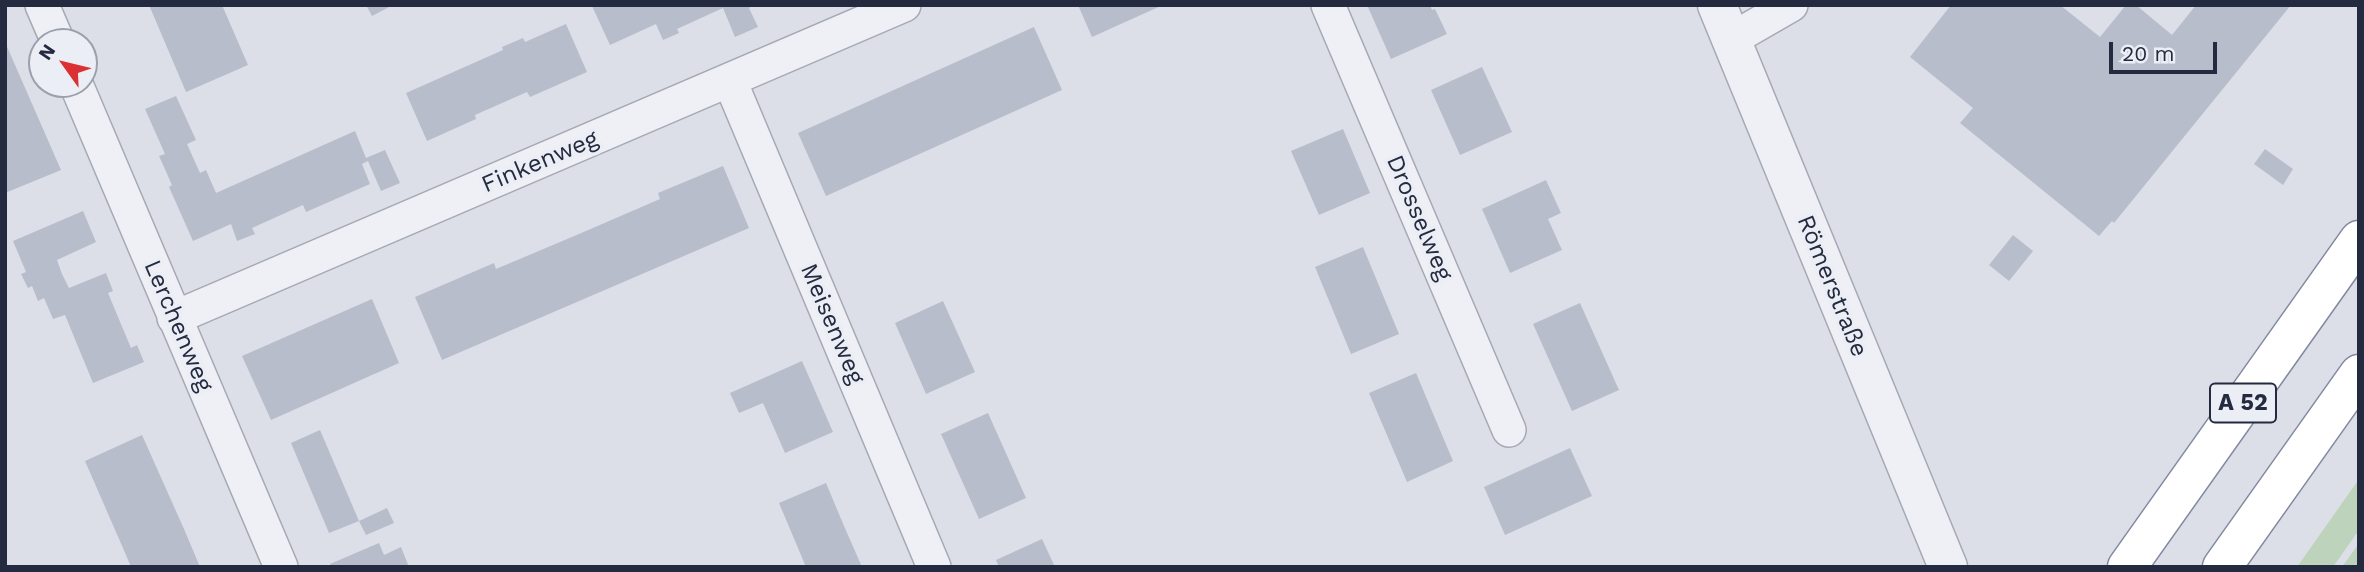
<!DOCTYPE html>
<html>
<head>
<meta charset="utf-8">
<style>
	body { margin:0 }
	#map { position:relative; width:2364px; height:572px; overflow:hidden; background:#dcdfe8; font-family:"Work Sans",sans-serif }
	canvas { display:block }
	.frame { position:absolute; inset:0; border:7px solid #242a3f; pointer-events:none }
	.north { position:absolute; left:28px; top:28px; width:70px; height:70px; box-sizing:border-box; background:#ebeef5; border:2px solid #9ba0ac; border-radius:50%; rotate:304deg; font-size:19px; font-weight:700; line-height:28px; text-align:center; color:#242a3f }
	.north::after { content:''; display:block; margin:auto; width:24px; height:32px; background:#dc3133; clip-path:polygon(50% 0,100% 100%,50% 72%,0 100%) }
	.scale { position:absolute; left:2109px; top:42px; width:108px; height:32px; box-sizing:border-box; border:4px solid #242a3f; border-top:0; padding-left:9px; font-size:21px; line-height:24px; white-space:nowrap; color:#242a3f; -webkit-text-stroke:5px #ebeef5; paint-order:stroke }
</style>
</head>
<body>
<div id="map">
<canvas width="2364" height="572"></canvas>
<div class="frame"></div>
<div class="north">N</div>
<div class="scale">20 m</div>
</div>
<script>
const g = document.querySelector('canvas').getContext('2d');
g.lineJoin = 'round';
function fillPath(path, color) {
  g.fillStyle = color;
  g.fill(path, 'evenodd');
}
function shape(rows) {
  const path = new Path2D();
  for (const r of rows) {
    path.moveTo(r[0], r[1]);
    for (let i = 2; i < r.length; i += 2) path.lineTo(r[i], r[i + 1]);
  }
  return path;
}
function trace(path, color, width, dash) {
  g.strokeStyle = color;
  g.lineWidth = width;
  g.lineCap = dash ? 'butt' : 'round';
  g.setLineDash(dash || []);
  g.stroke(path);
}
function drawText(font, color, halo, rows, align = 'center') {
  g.font = font + ' "Work Sans",sans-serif';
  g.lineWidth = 7;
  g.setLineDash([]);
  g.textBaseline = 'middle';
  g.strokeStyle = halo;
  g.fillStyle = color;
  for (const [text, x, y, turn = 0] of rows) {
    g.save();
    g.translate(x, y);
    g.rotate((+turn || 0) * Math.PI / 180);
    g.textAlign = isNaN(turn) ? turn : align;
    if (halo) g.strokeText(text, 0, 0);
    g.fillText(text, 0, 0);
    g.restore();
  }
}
fillPath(shape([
	[2359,479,2359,530,2333,567,2297,567],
	[2359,543,2359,567,2342,567]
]), '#bed3bc');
fillPath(shape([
	[149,5,222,5,248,65,186,92],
	[366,5,393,5,372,16],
	[595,5,754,5,749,8,758,27,735,37,723,8,677,29,679,33,663,40,656,24,610,45,592,6],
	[1078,5,1163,5,1092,37],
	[1367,5,1430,5,1432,10,1435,9,1447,34,1391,59],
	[1951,5,2060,5,2100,37,2126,5,2136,5,2172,35,2196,5,2291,5,2114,223,2112,221,2099,236,1960,123,1973,108,1910,57],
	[566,24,587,72,530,97,527,92,475,115,476,119,427,141,406,93,503,50,502,47,523,38,525,42],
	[1034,27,1062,90,826,196,798,133],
	[5,42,61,170,5,193],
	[1482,67,1512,132,1460,155,1431,90],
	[176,96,196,140,187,144,200,173,206,170,216,193,355,131,366,158,385,150,400,183,381,191,368,161,362,164,370,184,306,212,303,205,252,228,255,234,237,241,231,224,193,241,169,187,172,185,159,156,165,154,145,109],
	[1343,129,1370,193,1319,215,1291,151],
	[2265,149,2293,169,2283,185,2254,164],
	[723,166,749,228,442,360,415,297,494,263,496,269,579,234,660,199,658,193],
	[1546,180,1561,213,1548,219,1562,250,1510,273,1482,209],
	[83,211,96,242,57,260,62,274,69,288,106,273,113,291,108,293,131,348,137,345,144,362,93,383,65,315,53,319,44,298,38,301,32,286,28,288,21,274,26,272,13,241],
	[2013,235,2033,251,2009,281,1989,265],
	[1363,247,1399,334,1351,354,1315,267],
	[372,299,399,363,271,420,242,356],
	[943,301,975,372,926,394,895,323],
	[1580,303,1619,390,1572,411,1533,324],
	[802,361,833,432,785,453,763,403,739,413,730,393],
	[1416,373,1453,461,1407,482,1369,393],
	[988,413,1026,498,979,519,941,434],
	[320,430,359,521,329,533,291,443],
	[142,435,184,529,200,567,131,567,126,555,85,461],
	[1570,448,1592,496,1505,535,1484,487],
	[826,483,844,526,862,567,806,567,779,503],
	[387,508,394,523,366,535,359,521],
	[1042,539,1055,567,999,567,996,560],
	[379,543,384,555,401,547,409,567,331,567,330,564]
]), '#b8bdcb');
const minor = shape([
	[42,5,58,42],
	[1328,5,1509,430],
	[1732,39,1791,5],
	[730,81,934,567],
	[76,84,281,567],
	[174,318,904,5]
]);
const tertiary = shape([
	[1717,5,1948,567]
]);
const motorway = shape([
	[2127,567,2359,240],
	[2222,567,2359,374]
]);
trace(minor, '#a5a9b5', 36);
trace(tertiary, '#a5a9b5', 41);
trace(motorway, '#8289a0', 41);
trace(minor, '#eff0f6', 33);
trace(tertiary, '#eff0f6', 38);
trace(motorway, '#fff', 38);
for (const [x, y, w] of [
	[2243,403,66]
]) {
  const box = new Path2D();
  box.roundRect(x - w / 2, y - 19.5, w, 39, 5);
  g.fillStyle = '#ebeef5';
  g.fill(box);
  trace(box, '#242a3f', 2);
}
drawText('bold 23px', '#242a3f', null, [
	["A 52",2243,403]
]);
drawText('24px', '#242a3f', '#ebeef5', [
	["Finkenweg",540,162,-23],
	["Drosselweg",1419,218,67],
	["Römerstraße",1832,286,68],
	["Meisenweg",832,324,67],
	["Lerchenweg",178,326,67]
]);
</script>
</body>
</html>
